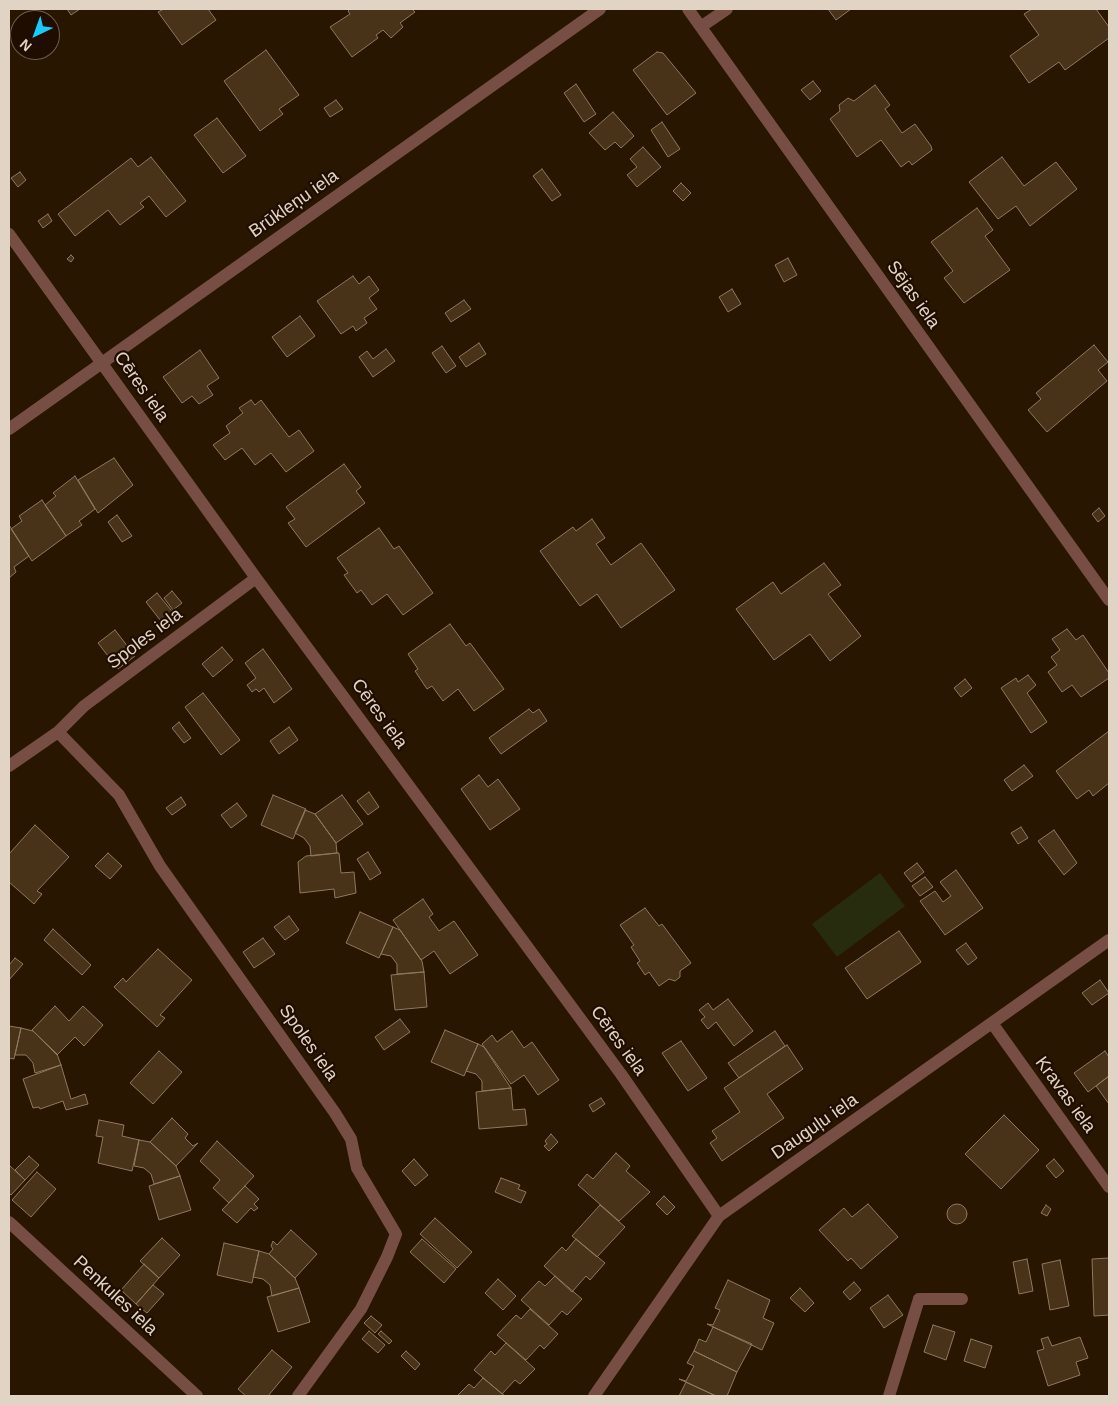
<!DOCTYPE html>
<html>
<head>
<meta charset="utf-8">
<style>
	body { margin:0 }
	#map { position:relative; width:1118px; height:1405px; overflow:hidden; background:#291600; font-family:Helvetica,sans-serif }
	canvas { display:block }
	.frame { position:absolute; inset:0; border:10px solid #e1d4c5; pointer-events:none }
	.north { position:absolute; left:10px; top:10px; width:50px; height:50px; box-sizing:border-box; background:#1f0d00; border:1px solid #6d5d4f; border-radius:50%; rotate:222deg; font-size:14px; font-weight:700; line-height:20px; text-align:center; color:#e1d4c5 }
	.north::after { content:''; display:block; margin:auto; width:18px; height:22px; background:#19cafc; clip-path:polygon(50% 0,100% 100%,50% 72%,0 100%) }
</style>
</head>
<body>
<div id="map">
<canvas width="1118" height="1405"></canvas>
<div class="frame"></div>
<div class="north">N</div>
</div>
<script>
const g = document.querySelector('canvas').getContext('2d');
g.lineJoin = 'round';
function fillPath(path, color) {
  g.fillStyle = color;
  g.fill(path, 'evenodd');
}
function shape(rows) {
  const path = new Path2D();
  for (const r of rows) {
    if (r.length === 3) {
      path.moveTo(r[0] + r[2], r[1]);
      path.arc(r[0], r[1], r[2], 0, 2 * Math.PI);
      continue;
    }
    path.moveTo(r[0], r[1]);
    for (let i = 2; i < r.length; i += 2) path.lineTo(r[i], r[i + 1]);
  }
  return path;
}
function trace(path, color, width, dash) {
  g.strokeStyle = color;
  g.lineWidth = width;
  g.lineCap = dash ? 'butt' : 'round';
  g.setLineDash(dash || []);
  g.stroke(path);
}
function drawText(font, color, halo, rows, align = 'center') {
  g.font = font + ' Helvetica,sans-serif';
  g.lineWidth = 4.5;
  g.setLineDash([]);
  g.textBaseline = 'middle';
  g.strokeStyle = halo;
  g.fillStyle = color;
  for (const [text, x, y, turn = 0] of rows) {
    g.save();
    g.translate(x, y);
    g.rotate((+turn || 0) * Math.PI / 180);
    g.textAlign = isNaN(turn) ? turn : align;
    if (halo) g.strokeText(text, 0, 0);
    g.fillText(text, 0, 0);
    g.restore();
  }
}
fillPath(shape([
	[880,873,905,906,837,957,812,924]
]), '#272c0f');
const building = shape([
	[67,9,80,9,71,15,67,9],
	[164,9,208,9,216,20,182,45,158,12,164,9],
	[350,9,412,9,415,12,400,23,403,27,391,38,383,30,376,35,378,38,352,57,330,27,350,14,348,11,350,9],
	[828,9,851,9,836,20,828,9],
	[1032,9,1096,9,1109,27,1109,38,1065,70,1059,62,1029,83,1010,56,1039,35,1024,14,1032,9],
	[266,50,299,95,279,109,283,114,260,131,224,81,266,50],
	[657,52,663,53,696,93,667,115,633,70,657,52],
	[813,81,821,91,810,100,801,90,813,81],
	[576,84,596,114,584,122,564,93,576,84],
	[875,85,890,105,885,109,902,133,915,124,931,146,932,150,912,165,909,161,901,167,881,140,857,157,830,119,840,111,839,105,848,98,854,101,875,85],
	[336,100,343,109,330,117,324,108,336,100],
	[613,112,634,136,621,148,615,142,605,150,589,133,613,112],
	[217,118,246,156,223,173,194,135,217,118],
	[662,122,680,149,668,157,651,130,662,122],
	[643,147,661,167,637,187,627,175,637,167,630,159,643,147],
	[151,157,186,201,166,217,149,196,140,203,144,207,120,225,108,210,75,236,58,214,131,158,138,167,151,157],
	[1002,157,1024,186,1056,162,1077,189,1030,226,1016,206,998,219,969,182,1002,157],
	[542,169,561,195,552,201,533,176,542,169],
	[20,172,26,180,18,187,11,178,20,172],
	[681,183,691,193,683,201,673,191,681,183],
	[977,208,993,230,985,236,1010,270,964,303,944,278,953,271,931,242,977,208],
	[48,214,52,221,43,228,38,221,48,214],
	[71,255,74,258,71,262,67,259,71,255],
	[788,258,797,275,784,282,775,265,788,258],
	[353,276,359,284,369,276,379,290,369,298,377,309,364,318,367,323,356,331,353,326,341,334,317,301,353,276],
	[732,289,741,304,728,312,719,297,732,289],
	[464,300,471,309,451,322,445,313,464,300],
	[300,316,315,336,287,357,272,337,300,316],
	[479,343,486,354,466,367,459,357,479,343],
	[1094,345,1108,362,1098,370,1107,381,1047,432,1028,410,1041,399,1036,393,1094,345],
	[442,346,456,366,446,373,432,353,442,346],
	[386,349,395,361,373,377,359,357,367,351,373,359,386,349],
	[200,350,219,378,207,386,213,395,199,404,192,396,182,403,163,377,200,350],
	[251,400,255,405,261,400,289,437,299,430,314,451,286,472,271,453,255,465,242,448,225,460,213,445,230,433,226,426,243,413,239,408,251,400],
	[114,458,133,485,98,513,78,480,114,458],
	[344,464,361,487,356,491,365,503,306,547,288,523,295,519,286,507,344,464],
	[75,476,95,509,79,521,82,525,66,536,45,505,56,496,53,493,75,476],
	[42,500,66,536,32,561,11,529,22,521,19,516,42,500],
	[1099,508,1105,516,1098,522,1092,514,1099,508],
	[117,515,132,536,122,542,108,522,117,515],
	[592,519,605,538,596,544,611,565,641,543,675,590,621,628,597,594,580,606,540,551,573,527,576,531,592,519],
	[9,525,29,556,14,567,16,572,9,578,9,525],
	[379,528,394,549,399,546,433,593,403,615,387,594,372,605,361,590,357,593,344,575,348,573,337,558,379,528],
	[824,563,841,585,828,594,861,636,830,661,810,634,774,660,736,609,773,582,781,594,824,563],
	[172,591,182,603,173,610,164,598,172,591],
	[157,593,176,616,164,625,146,602,157,593],
	[450,624,466,646,470,643,504,689,474,711,458,689,443,701,432,686,427,689,415,671,418,669,408,654,450,624],
	[1067,629,1076,640,1083,635,1109,673,1109,678,1081,697,1072,685,1062,692,1048,672,1057,665,1051,657,1060,650,1052,639,1067,629],
	[115,630,135,656,118,669,98,643,115,630],
	[222,647,233,660,213,677,202,664,222,647],
	[263,649,292,689,274,703,264,688,259,692,256,689,252,692,247,685,256,678,245,663,263,649],
	[1028,675,1036,685,1027,693,1047,722,1031,733,1001,688,1016,678,1018,682,1028,675],
	[965,679,972,688,961,697,954,688,965,679],
	[203,693,240,740,221,755,185,707,203,693],
	[529,709,533,713,539,709,547,721,501,754,489,738,529,709],
	[179,722,191,738,184,743,172,728,179,722],
	[289,727,298,740,279,754,270,741,289,727],
	[1109,731,1109,783,1093,796,1089,790,1077,799,1056,771,1109,731],
	[1024,765,1033,776,1012,791,1004,780,1024,765],
	[479,775,488,787,498,779,520,809,490,830,461,789,479,775],
	[369,792,379,807,368,815,357,801,369,792],
	[273,795,306,809,293,839,261,825,273,795],
	[342,795,363,824,336,843,315,814,342,795],
	[181,797,186,805,172,815,166,808,181,797],
	[237,803,247,816,231,828,221,815,237,803],
	[305,810,315,814,336,843,337,853,311,856,310,846,304,838,295,833,305,810],
	[35,825,69,857,37,891,42,894,34,904,9,882,9,854,35,825],
	[1021,827,1028,838,1018,844,1011,833,1021,827],
	[1054,830,1077,863,1064,875,1038,841,1054,830],
	[368,852,381,873,370,880,357,859,368,852],
	[108,853,122,866,110,879,95,866,108,853],
	[337,853,339,853,341,873,354,872,356,893,335,898,334,889,300,893,298,862,306,856,337,853],
	[917,863,924,872,911,882,904,873,917,863],
	[956,870,983,908,945,935,920,901,935,891,943,902,951,896,940,882,956,870],
	[925,877,933,887,920,896,912,886,925,877],
	[423,899,433,914,429,917,439,931,454,921,478,955,450,974,434,951,421,960,393,920,423,899],
	[645,908,659,926,662,924,691,963,680,971,680,977,675,981,669,979,659,986,649,972,645,975,637,963,640,961,631,947,634,945,620,925,645,908],
	[360,912,393,927,379,958,346,943,360,912],
	[289,916,299,930,285,940,274,927,289,916],
	[393,927,400,930,422,961,424,972,397,974,397,964,391,956,381,954,393,927],
	[53,929,91,965,82,975,44,940,53,929],
	[899,931,921,962,867,999,845,968,899,931],
	[263,938,275,954,254,968,243,952,263,938],
	[966,943,977,958,968,965,956,950,966,943],
	[158,949,192,980,160,1015,165,1018,157,1027,114,987,123,978,126,982,158,949],
	[15,958,23,964,9,980,9,965,15,958],
	[424,972,427,1007,395,1010,391,975,424,972],
	[1100,980,1109,993,1092,1005,1082,993,1100,980],
	[728,999,753,1031,734,1046,716,1022,708,1029,701,1020,705,1017,699,1010,708,1003,713,1010,728,999],
	[55,1006,69,1021,83,1006,103,1025,84,1046,75,1037,57,1055,32,1030,55,1006],
	[400,1019,410,1032,384,1050,375,1037,400,1019],
	[9,1026,21,1028,14,1059,9,1058,9,1026],
	[21,1028,33,1031,57,1054,61,1065,35,1073,33,1063,26,1055,15,1055,21,1028],
	[445,1030,478,1044,464,1076,431,1062,445,1030],
	[512,1031,524,1048,532,1042,559,1080,538,1095,524,1075,511,1084,482,1044,492,1035,497,1042,512,1031],
	[775,1031,785,1046,739,1078,728,1063,775,1031],
	[681,1041,707,1078,688,1091,662,1053,681,1041],
	[478,1044,484,1047,511,1088,482,1091,482,1081,476,1074,466,1071,478,1044],
	[787,1045,803,1069,767,1094,784,1118,722,1161,710,1143,717,1138,712,1131,740,1112,724,1088,787,1045],
	[159,1051,182,1072,153,1104,130,1083,159,1051],
	[1105,1051,1109,1057,1109,1076,1088,1092,1074,1073,1105,1051],
	[61,1065,71,1099,85,1094,88,1104,66,1110,63,1101,40,1109,39,1107,33,1108,23,1079,61,1065],
	[1109,1076,1109,1104,1096,1086,1109,1076],
	[511,1088,513,1110,525,1109,527,1125,479,1129,476,1092,511,1088],
	[601,1098,605,1104,593,1112,589,1105,601,1098],
	[1004,1115,1039,1150,1001,1189,965,1154,1004,1115],
	[172,1118,188,1134,185,1138,193,1146,198,1143,176,1166,150,1142,172,1118],
	[99,1120,124,1125,122,1136,139,1140,132,1171,98,1163,103,1137,96,1136,99,1120],
	[551,1134,558,1142,549,1151,544,1146,547,1144,545,1141,551,1134],
	[139,1140,150,1142,176,1166,180,1176,154,1184,151,1174,144,1168,134,1166,139,1140],
	[217,1141,254,1176,229,1203,213,1188,220,1180,200,1161,217,1141],
	[616,1153,630,1166,626,1171,650,1192,619,1221,578,1185,587,1174,593,1179,616,1153],
	[29,1156,39,1165,25,1180,15,1170,29,1156],
	[414,1159,428,1175,415,1186,402,1171,414,1159],
	[1054,1159,1064,1171,1056,1178,1046,1166,1054,1159],
	[9,1165,25,1180,11,1195,9,1193,9,1165],
	[37,1172,56,1189,31,1217,12,1200,37,1172],
	[180,1176,191,1210,159,1220,149,1186,180,1176],
	[501,1178,520,1185,518,1189,526,1192,521,1203,495,1192,501,1178],
	[245,1186,259,1199,254,1204,258,1208,254,1211,251,1208,237,1223,222,1210,245,1186],
	[664,1196,675,1207,667,1215,656,1204,664,1196],
	[957,1214,10],
	[868,1204,898,1237,861,1269,851,1258,848,1261,819,1230,844,1208,852,1217,868,1204],
	[600,1205,625,1227,597,1257,572,1236,600,1205],
	[1046,1205,1051,1209,1047,1216,1041,1213,1046,1205],
	[435,1218,472,1252,457,1268,420,1234,435,1218],
	[291,1230,317,1254,295,1278,269,1254,273,1249,271,1246,273,1241,277,1245,291,1230],
	[162,1238,180,1255,159,1278,140,1261,162,1238],
	[422,1239,456,1269,444,1283,410,1252,422,1239],
	[576,1239,605,1263,590,1280,586,1276,572,1292,544,1266,562,1247,566,1251,576,1239],
	[224,1243,259,1251,252,1283,217,1275,224,1243],
	[259,1251,269,1254,295,1278,299,1288,272,1296,270,1285,263,1279,253,1277,259,1251],
	[1109,1258,1109,1315,1094,1316,1092,1259,1109,1258],
	[1027,1259,1033,1291,1019,1294,1013,1262,1027,1259],
	[1060,1260,1069,1306,1050,1310,1042,1264,1060,1260],
	[144,1264,159,1278,136,1304,121,1290,144,1264],
	[555,1276,582,1299,567,1315,562,1311,549,1325,521,1300,539,1281,545,1286,555,1276],
	[498,1279,516,1296,503,1310,485,1293,498,1279],
	[728,1280,770,1300,763,1318,774,1323,762,1350,707,1324,713,1325,720,1310,715,1308,728,1280],
	[854,1282,861,1290,850,1300,843,1292,854,1282],
	[153,1285,164,1294,147,1313,136,1304,153,1285],
	[299,1288,310,1322,278,1332,267,1297,299,1288],
	[800,1288,814,1303,805,1312,790,1298,800,1288],
	[888,1295,903,1315,884,1328,870,1308,888,1295],
	[530,1309,558,1334,544,1349,540,1345,526,1360,497,1335,516,1315,521,1319,530,1309],
	[371,1316,382,1325,375,1333,364,1323,371,1316],
	[933,1325,955,1332,946,1360,924,1352,933,1325],
	[713,1327,752,1344,737,1372,694,1351,699,1339,706,1342,713,1327],
	[369,1331,385,1345,378,1353,362,1339,369,1331],
	[381,1331,392,1341,389,1344,378,1334,381,1331],
	[1048,1337,1052,1346,1080,1337,1088,1358,1076,1362,1080,1375,1048,1386,1037,1351,1044,1349,1041,1339,1048,1337],
	[971,1339,992,1346,985,1368,964,1361,971,1339],
	[506,1343,535,1369,520,1384,515,1380,502,1394,474,1370,491,1351,495,1355,506,1343],
	[272,1350,292,1367,268,1396,246,1396,238,1389,272,1350],
	[406,1351,420,1364,415,1370,401,1356,406,1351],
	[694,1351,737,1372,727,1396,716,1396,679,1379,686,1381,694,1366,687,1363,694,1351],
	[483,1378,505,1396,457,1396,469,1384,474,1388,483,1378],
	[686,1382,716,1396,679,1396,686,1382]
]);
fillPath(building, '#483318');
trace(building, '#90785d', 1);
trace(shape([
	[702,26,727,9],
	[919,1299,962,1299]
]), '#774e44', 12);
trace(shape([
	[688,9,1109,600],
	[9,234,256,578,621,1074,719,1216],
	[9,429,600,9],
	[58,732,84,706,256,578],
	[9,766,58,732,119,795,160,866,335,1113,351,1139,357,1168,396,1234,387,1257,361,1309,298,1396],
	[992,1023,1109,1187],
	[9,1222,197,1396],
	[594,1396,719,1216,1109,940],
	[889,1396,919,1299]
]), '#774e44', 12);
drawText('18px', '#e1d4c5', '#1f0d00', [
	["Brūkleņu iela",294,204,-35],
	["Sējas iela",913,295,55],
	["Cēres iela",141,387,55],
	["Spoles iela",145,639,-37],
	["Cēres iela",379,714,54],
	["Cēres iela",618,1041,54],
	["Spoles iela",308,1043,55],
	["Kravas iela",1065,1095,54],
	["Dauguļu iela",815,1127,-35],
	["Penkules iela",115,1296,43]
]);
</script>
</body>
</html>
